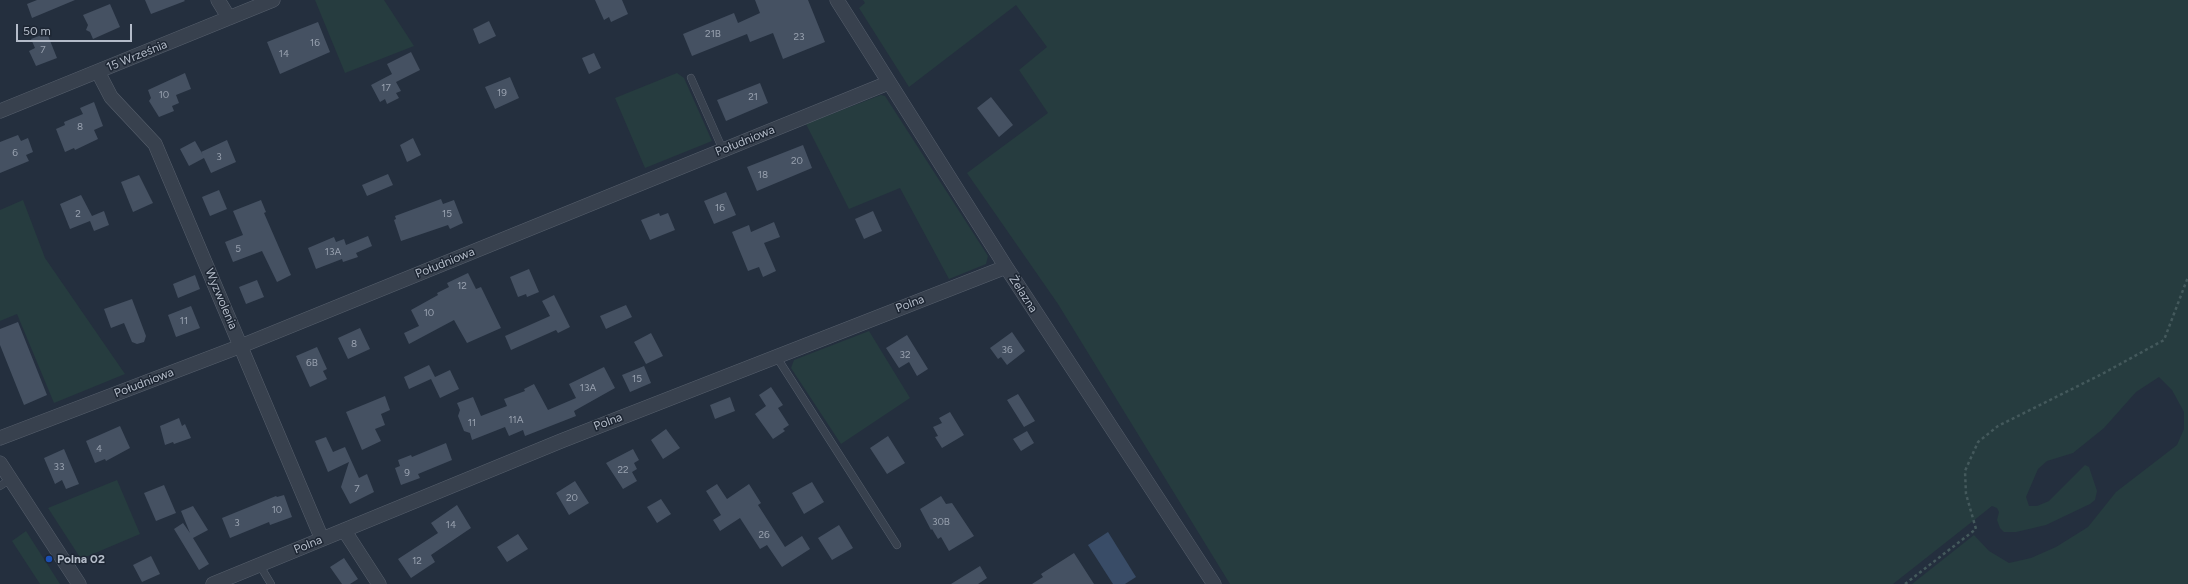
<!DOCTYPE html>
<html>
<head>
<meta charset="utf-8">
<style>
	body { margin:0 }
	#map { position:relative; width:2188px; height:584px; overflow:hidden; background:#242f3e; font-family:Figtree,sans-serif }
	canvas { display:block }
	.scale { position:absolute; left:16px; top:24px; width:116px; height:18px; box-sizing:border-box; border:2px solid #b4bcc9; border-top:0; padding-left:5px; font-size:12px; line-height:14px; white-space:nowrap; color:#b4bcc9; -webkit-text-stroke:3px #1d2633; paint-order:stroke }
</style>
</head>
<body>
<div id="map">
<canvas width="2188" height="584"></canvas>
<div class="scale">50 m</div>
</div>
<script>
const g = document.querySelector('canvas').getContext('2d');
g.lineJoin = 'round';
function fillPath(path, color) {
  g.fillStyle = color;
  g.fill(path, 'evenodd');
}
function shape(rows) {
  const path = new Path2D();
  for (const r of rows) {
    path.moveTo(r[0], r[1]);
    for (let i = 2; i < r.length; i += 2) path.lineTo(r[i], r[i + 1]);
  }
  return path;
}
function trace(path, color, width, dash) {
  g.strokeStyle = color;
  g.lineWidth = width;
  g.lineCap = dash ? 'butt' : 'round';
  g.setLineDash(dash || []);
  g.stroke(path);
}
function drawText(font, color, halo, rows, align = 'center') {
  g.font = font + ' Figtree,sans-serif';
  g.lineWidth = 3;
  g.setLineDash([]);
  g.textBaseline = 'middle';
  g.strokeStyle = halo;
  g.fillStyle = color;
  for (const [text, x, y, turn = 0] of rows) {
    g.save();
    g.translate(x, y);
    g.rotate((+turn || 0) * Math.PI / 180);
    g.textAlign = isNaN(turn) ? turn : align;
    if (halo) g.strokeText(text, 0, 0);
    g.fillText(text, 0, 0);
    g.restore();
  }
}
fillPath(shape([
	[315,0,384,0,414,46,345,73],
	[863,0,2188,0,2188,584,1912,584,1974,535,1989,551,2009,563,2031,558,2056,547,2088,527,2116,492,2177,445,2184,429,2184,412,2172,390,2159,377,2136,392,2104,428,2073,453,2047,461,2038,469,2026,497,2029,506,2037,506,2049,501,2085,465,2089,467,2097,491,2095,500,2090,504,2046,525,2016,532,2004,532,2000,528,1997,520,1999,512,1997,508,1992,506,1893,584,1230,584,1058,304,967,173,1048,113,1019,70,1047,47,1016,5,909,87,859,8,865,3],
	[677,73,684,78,712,141,645,168,615,98],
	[881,95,885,96,988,256,986,264,949,279,900,188,849,209,806,124],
	[23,200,45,258,125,374,54,403,17,314,0,321,0,210],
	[869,331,910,398,841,444,791,368,794,360],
	[117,480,140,534,81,559,48,508],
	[26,531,60,584,40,584,12,541]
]), '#263c3f');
fillPath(shape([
	[1108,532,1136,577,1125,584,1113,584,1088,545]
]), '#394c67');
fillPath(shape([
	[37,0,75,0,32,18,27,4],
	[145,0,184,0,185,1,151,14],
	[595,0,622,0,628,14,611,22,609,17,604,20],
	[755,0,808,0,825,42,783,59,773,33,750,42,747,34,692,56,683,34,734,13,738,23,760,13],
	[110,4,120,27,93,39,90,32,86,30,88,25,83,15],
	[489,21,496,36,479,44,473,29],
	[318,22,330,52,280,74,267,42],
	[47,33,57,58,36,66,29,51,35,48,31,39],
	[411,52,420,70,396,82,401,91,396,93,399,98,387,104,385,99,380,102,371,85,392,74,387,64],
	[594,53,601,68,589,74,582,58],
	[185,73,191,89,176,95,179,103,172,106,174,111,159,117,149,101,151,98,148,90],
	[510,77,519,98,495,109,485,87],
	[760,83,768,103,726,121,717,100],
	[991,97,1013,125,999,137,977,108],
	[94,102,103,126,94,130,98,139,75,150,74,148,65,152,56,129,65,125,64,122,83,114,80,108],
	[18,135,21,141,28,138,33,152,26,155,29,161,0,173,0,142],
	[413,138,421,155,407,162,400,145],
	[227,140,236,162,211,173,204,158,189,166,180,149,195,141,203,155,201,152],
	[803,145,812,168,757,191,747,167],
	[388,174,393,185,367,196,362,185],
	[139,175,153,203,133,212,121,182],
	[219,190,227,209,210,216,202,197],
	[726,192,736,215,714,224,704,201],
	[81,195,92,216,104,211,109,225,94,231,90,221,70,229,60,204],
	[441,199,443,204,454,200,463,223,450,229,448,225,401,241,394,220,396,219,395,216],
	[261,200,266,212,264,213,291,275,277,282,262,251,233,262,225,242,243,235,233,211],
	[873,211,882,231,864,239,855,219],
	[659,213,660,216,668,213,675,230,650,240,641,220],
	[774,222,780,237,764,243,776,271,763,277,759,267,748,271,732,232,749,225,751,232],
	[368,236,372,246,356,253,358,257,343,262,342,259,316,269,308,248,334,237,336,242,344,239,346,245],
	[529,269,539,292,527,297,526,294,518,297,510,277],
	[468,273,476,289,481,287,501,328,467,343,454,320,409,344,404,333,419,326,411,310,438,295,437,293,449,287,447,283],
	[195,275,200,289,178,298,173,284],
	[257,280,264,297,246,304,239,287],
	[554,295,570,327,558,333,556,330,511,350,505,336,550,316,542,301],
	[132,299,146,336,144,342,137,344,132,342,124,323,111,328,104,309],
	[626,305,632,317,606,329,600,316],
	[191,306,200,328,176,337,168,315],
	[18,322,47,395,24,405,0,345,0,329],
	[360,328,370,349,348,359,338,338],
	[1012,332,1025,351,1007,365,1001,357,998,359,990,348],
	[651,333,663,356,646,364,634,342],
	[907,335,928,369,917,376,909,362,899,368,886,348],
	[317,347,327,369,323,371,327,379,310,387,296,356],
	[429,365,435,377,450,370,459,389,440,398,431,379,409,389,404,377],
	[644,366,651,383,630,392,622,375],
	[604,367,615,388,574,411,576,416,525,436,523,430,509,436,505,427,472,440,470,433,464,431,458,416,460,410,457,403,473,397,481,416,507,406,504,399,525,391,524,389,534,384,548,410,576,398,569,384],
	[771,387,783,405,778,408,789,425,783,429,785,431,773,439,755,414,766,406,759,395],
	[1018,394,1035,421,1024,427,1007,400],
	[385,396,390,410,381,414,385,425,375,429,381,441,362,450,346,412],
	[730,397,735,411,715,419,710,405],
	[950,412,964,435,942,448,935,437,938,436,933,427,942,423,939,418],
	[179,418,182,426,185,424,191,438,174,444,173,442,165,445,160,426],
	[120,426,130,448,106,461,105,459,95,463,86,441],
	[666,429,680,448,663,459,651,440],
	[1027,431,1034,443,1021,451,1013,439],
	[888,436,905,463,887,474,870,448],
	[326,437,333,452,345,447,359,478,367,474,374,492,350,504,341,487,349,462,328,472,315,441],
	[446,443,452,460,418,474,420,478,401,485,395,468,400,466,398,460,411,455,412,457],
	[64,449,79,484,66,489,62,480,55,484,44,458],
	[633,449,639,460,634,463,637,469,632,472,637,481,623,489,606,463],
	[575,481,589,503,569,515,556,493],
	[812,482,824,502,804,514,792,493],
	[717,484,727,499,749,484,761,503,758,505,785,547,802,536,810,549,782,567,767,545,760,549,740,518,720,531,713,520,721,515,706,491],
	[164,485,176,513,156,521,144,493],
	[284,495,292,517,270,525,269,522,230,538,222,518,276,496,277,497],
	[941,496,946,504,952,503,974,536,949,551,941,537,938,539,932,529,931,530,920,509],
	[661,499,671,514,657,523,647,507],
	[457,505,471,528,431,555,435,562,411,578,398,559,438,533,431,523],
	[193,506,208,530,193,538,209,564,199,570,174,529,183,523,190,533,181,511],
	[839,525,853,548,832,560,818,538],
	[518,534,528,549,507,562,497,547],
	[1074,553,1094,584,1032,584,1043,577,1041,574],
	[151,556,160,574,142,582,133,565],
	[344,558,358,579,350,584,342,584,330,567],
	[980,566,987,578,978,584,951,584]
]), '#455162');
const service = shape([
	[691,78,723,150],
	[776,356,897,545],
	[0,486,11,479],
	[259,564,271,584]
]);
const minor = shape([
	[218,0,229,18],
	[837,0,1006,267,1214,584],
	[98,72,111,97,155,144,322,539],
	[0,111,273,0],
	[0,438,241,346,888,83],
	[0,463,79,584],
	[344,530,379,584],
	[213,584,561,441,1006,267]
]);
trace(service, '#565f6c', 8);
trace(minor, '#565f6c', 15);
trace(shape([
	[1905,584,1976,529,1966,494,1965,471,1978,442,1998,426,2102,374,2164,340,2188,277]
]), '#44595c', 2.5, [3, 3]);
trace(service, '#38414e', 7);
trace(minor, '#38414e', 14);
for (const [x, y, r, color] of [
	[49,559,4,"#1a4fb4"]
]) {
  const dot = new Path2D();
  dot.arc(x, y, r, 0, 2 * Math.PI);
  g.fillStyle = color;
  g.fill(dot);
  trace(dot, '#1d2633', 1.5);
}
drawText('10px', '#98a1af', null, [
	["21B",713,34],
	["23",799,37],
	["16",315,43],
	["7",43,50],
	["14",284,54],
	["17",386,88],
	["19",502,93],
	["10",164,95],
	["21",753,97],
	["8",80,127],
	["6",15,153],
	["3",219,157],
	["20",797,161],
	["18",763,175],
	["16",720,208],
	["2",78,214],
	["15",447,214],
	["5",238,249],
	["13A",333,252],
	["12",462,286],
	["10",429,313],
	["11",184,321],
	["8",354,344],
	["36",1007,350],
	["32",905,355],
	["6B",312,363],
	["15",637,379],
	["13A",588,388],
	["11A",516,420],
	["11",472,423],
	["4",99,449],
	["33",59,467],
	["22",623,470],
	["9",407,473],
	["7",357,489],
	["20",572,498],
	["10",277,510],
	["30B",941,522],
	["3",237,523],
	["14",451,525],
	["26",764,535],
	["12",417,561]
]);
drawText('12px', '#b4bcc9', '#1d2633', [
	["15 Września",137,56,-22],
	["Południowa",745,141,-22],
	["Południowa",445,263,-22],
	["Żelazna",1023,294,57],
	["Wyzwolenia",221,299,67],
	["Polna",910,304,-21],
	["Południowa",144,383,-21],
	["Polna",608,422,-21],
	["Polna",308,545,-22]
]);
drawText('bold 12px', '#b4bcc9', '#1d2633', [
	["Polna 02",57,559]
], 'left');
</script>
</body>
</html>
